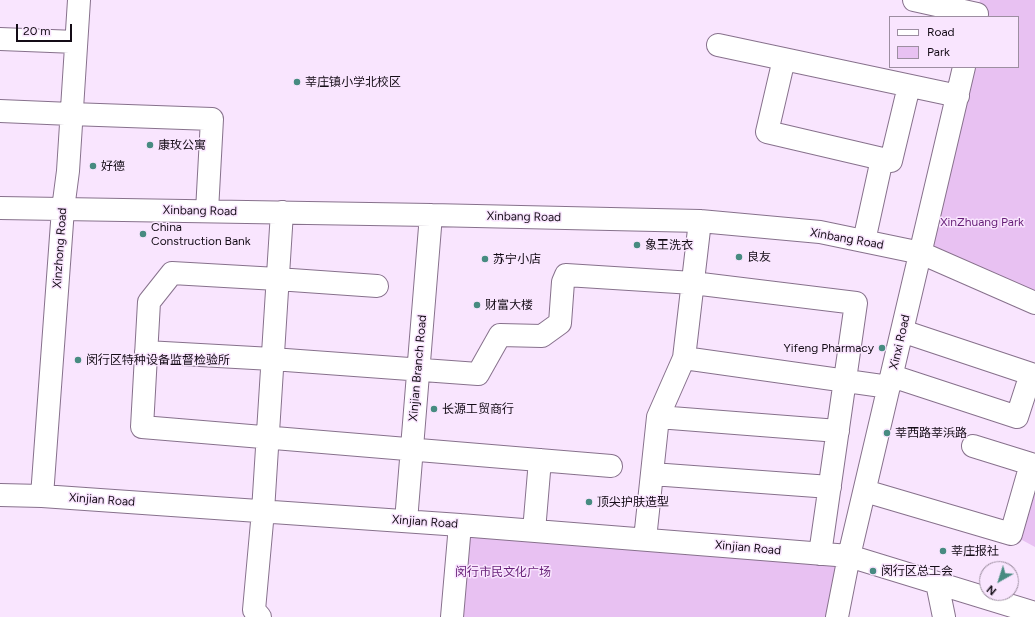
<!DOCTYPE html>
<html>
<head>
<meta charset="utf-8">
<style>
	body { margin:0 }
	#map { position:relative; width:1035px; height:617px; overflow:hidden; background:#f9e5fe; font-family:Figtree,sans-serif }
	canvas { display:block }
	.legend { position:absolute; left:889px; top:16px; width:130px; height:52px; box-sizing:border-box; background:#f9e5fe; border:1px solid #9d8ea1; margin:0; padding:5px 7px; list-style:none; font-size:12px; color:#140c16 }
	.legend li { display:flex; align-items:center; gap:8px; height:20px }
	.legend b { width:20px; border:1px solid #9d8ea1 }
	.north { position:absolute; left:979px; top:561px; width:40px; height:40px; box-sizing:border-box; background:#f9e5fe; border:1px solid #9d8ea1; border-radius:50%; rotate:219deg; font-size:11px; font-weight:700; line-height:16px; text-align:center; color:#140c16 }
	.north::after { content:''; display:block; margin:auto; width:14px; height:18px; background:#478b81; clip-path:polygon(50% 0,100% 100%,50% 72%,0 100%) }
	.scale { position:absolute; left:16px; top:24px; width:56px; height:18px; box-sizing:border-box; border:2px solid #140c16; border-top:0; padding-left:5px; font-size:12px; line-height:14px; white-space:nowrap; color:#140c16; -webkit-text-stroke:3px #f9e5fe; paint-order:stroke }
</style>
</head>
<body>
<div id="map">
<canvas width="1035" height="617"></canvas>
<ul class="legend">
<li><b style="height:5px;background:#fff"></b>Road</li>
<li><b style="height:11px;background:#e8c1f2"></b>Park</li>
</ul>
<div class="north">N</div>
<div class="scale">20 m</div>
</div>
<script>
const g = document.querySelector('canvas').getContext('2d');
g.lineJoin = 'round';
function fillPath(path, color) {
  g.fillStyle = color;
  g.fill(path, 'evenodd');
}
function shape(rows) {
  const path = new Path2D();
  for (const r of rows) {
    path.moveTo(r[0], r[1]);
    for (let i = 2; i < r.length; i += 2) path.lineTo(r[i], r[i + 1]);
  }
  return path;
}
function trace(path, color, width, dash) {
  g.strokeStyle = color;
  g.lineWidth = width;
  g.lineCap = dash ? 'butt' : 'round';
  g.setLineDash(dash || []);
  g.stroke(path);
}
function drawText(font, color, halo, rows, align = 'center') {
  g.font = font + ' Figtree,"Noto Sans SC",sans-serif';
  g.lineWidth = 3;
  g.setLineDash([]);
  g.textBaseline = 'middle';
  g.strokeStyle = halo;
  g.fillStyle = color;
  for (const [text, x, y, turn = 0] of rows) {
    g.save();
    g.translate(x, y);
    g.rotate((+turn || 0) * Math.PI / 180);
    g.textAlign = isNaN(turn) ? turn : align;
    if (halo) g.strokeText(text, 0, 0);
    g.fillText(text, 0, 0);
    g.restore();
  }
}
fillPath(shape([
	[980,0,1035,0,1035,303,921,253,964,67,1018,67,1018,17,976,17],
	[1035,454,1035,547,1011,534],
	[460,525,849,556,837,617,452,617]
]), '#e8c1f2');
const minor = shape([
	[914,0,977,14],
	[0,39,76,42],
	[718,45,958,96],
	[784,59,767,132,891,161,909,86],
	[0,111,71,114,212,119,207,211],
	[0,208,431,215,700,221,820,232,921,253,1035,303],
	[864,241,882,159],
	[377,286,277,279,172,273,149,302,142,427,611,466],
	[146,352,272,359,478,374,500,335,542,336,560,323,563,282,566,275,693,283,856,303,820,554],
	[684,358,889,387],
	[892,376,1017,417,1031,374,902,331],
	[658,417,838,431],
	[652,474,830,487],
	[865,491,1011,534,1031,464,973,446],
	[0,495,42,496,460,525,849,556,1035,613],
	[42,496,63,209,68,171,79,0],
	[406,521,431,215],
	[534,531,540,460],
	[645,539,658,417,684,358,700,221],
	[937,583,944,617],
	[260,617,254,610,263,511,282,212],
	[452,617,460,525],
	[837,617,849,556,964,67]
]);
trace(minor, '#87718c', 24);
trace(minor, '#fff', 22);
for (const [x, y, r, color] of [
	[297,82,4,"#478b81"],
	[150,145,4,"#478b81"],
	[93,166,4,"#478b81"],
	[143,234,4,"#478b81"],
	[637,245,4,"#478b81"],
	[739,257,4,"#478b81"],
	[485,259,4,"#478b81"],
	[477,305,4,"#478b81"],
	[882,348,4,"#478b81"],
	[78,360,4,"#478b81"],
	[434,409,4,"#478b81"],
	[887,433,4,"#478b81"],
	[589,502,4,"#478b81"],
	[943,551,4,"#478b81"],
	[873,571,4,"#478b81"]
]) {
  const dot = new Path2D();
  dot.arc(x, y, r, 0, 2 * Math.PI);
  g.fillStyle = color;
  g.fill(dot);
  trace(dot, '#f9e5fe', 1.5);
}
drawText('12px', '#140c16', '#f9e5fe', [
	["莘庄镇小学北校区",305,82],
	["康玫公寓",158,145],
	["好德",101,166],
	["China",151,227],
	["Construction Bank",151,241],
	["象王洗衣",645,245],
	["良友",747,257],
	["苏宁小店",493,259],
	["财富大楼",485,305],
	["Yifeng Pharmacy",874,348,"right"],
	["闵行区特种设备监督检验所",86,360],
	["长源工贸商行",442,409],
	["莘西路莘浜路",895,433],
	["顶尖护肤造型",597,502],
	["莘庄报社",951,551],
	["闵行区总工会",881,571]
], 'left');
drawText('12px', '#140c16', '#f9e5fe', [
	["Xinbang Road",200,211,1],
	["Xinbang Road",524,217,1],
	["Xinbang Road",847,239,10],
	["Xinzhong Road",60,248,-86],
	["Xinxi Road",900,342,-77],
	["Xinjian Branch Road",418,368,-85],
	["Xinjian Road",102,500,4],
	["Xinjian Road",425,522,4],
	["Xinjian Road",748,548,5]
]);
drawText('12px', '#661e77', '#f9e5fe', [
	["XinZhuang Park",982,222],
	["闵行市民文化广场",503,572]
]);
</script>
</body>
</html>
